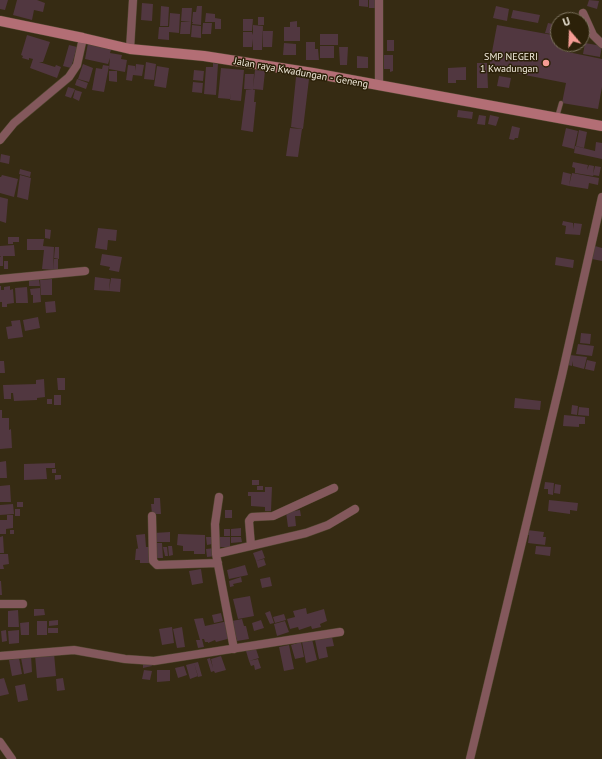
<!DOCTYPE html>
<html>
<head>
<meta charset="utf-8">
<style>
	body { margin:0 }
	#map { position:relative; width:602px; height:759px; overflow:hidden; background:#362b13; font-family:"PT Sans",sans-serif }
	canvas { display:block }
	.north { position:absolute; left:550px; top:12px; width:40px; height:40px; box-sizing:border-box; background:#2c2109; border:1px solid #7c725e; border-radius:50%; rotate:341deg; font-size:11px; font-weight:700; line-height:16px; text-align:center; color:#f3ecde }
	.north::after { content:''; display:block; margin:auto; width:14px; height:18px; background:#f59c94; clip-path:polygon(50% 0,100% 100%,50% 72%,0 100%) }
</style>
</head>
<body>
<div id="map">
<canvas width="602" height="759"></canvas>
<div class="north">U</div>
</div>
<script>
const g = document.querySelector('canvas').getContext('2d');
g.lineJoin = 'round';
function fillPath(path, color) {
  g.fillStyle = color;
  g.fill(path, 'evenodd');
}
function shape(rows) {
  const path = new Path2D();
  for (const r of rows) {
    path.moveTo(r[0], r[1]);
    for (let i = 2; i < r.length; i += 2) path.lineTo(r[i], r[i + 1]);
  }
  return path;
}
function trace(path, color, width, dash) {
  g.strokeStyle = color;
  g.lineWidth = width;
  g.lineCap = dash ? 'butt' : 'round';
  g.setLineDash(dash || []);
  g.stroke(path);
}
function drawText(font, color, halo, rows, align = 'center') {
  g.font = font + ' "PT Sans",sans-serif';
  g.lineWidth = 3;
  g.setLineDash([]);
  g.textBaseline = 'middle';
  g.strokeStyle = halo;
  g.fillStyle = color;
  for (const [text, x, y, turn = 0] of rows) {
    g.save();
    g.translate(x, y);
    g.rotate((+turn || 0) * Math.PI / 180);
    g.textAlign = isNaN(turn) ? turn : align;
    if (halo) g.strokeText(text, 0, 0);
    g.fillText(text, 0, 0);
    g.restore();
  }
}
fillPath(shape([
	[0,0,8,0,5,10,0,9],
	[17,0,37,0,45,3,43,12,34,10,32,20,13,15],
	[359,0,368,0,368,7,359,6],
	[369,0,377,0,377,8,369,8],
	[589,0,599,1,597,9,587,6],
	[142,3,153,4,152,21,141,20],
	[161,6,169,7,168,26,160,26],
	[197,6,202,6,201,25,192,24,193,22,192,22,193,12,196,12],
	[496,6,509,9,507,21,493,18],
	[182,8,192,8,191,22,181,21],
	[513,10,540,15,538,23,511,18],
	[170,13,180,14,179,33,169,32,169,40,158,39,159,27,169,27],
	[206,13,215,14,215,18,221,19,221,29,215,29,215,22,205,22],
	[258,17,264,17,264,25,258,25],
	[243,19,253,19,252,31,243,31],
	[297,21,297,27,300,27,300,41,284,41,284,27,290,27,290,22],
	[181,22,191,22,190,34,180,34],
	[203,23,212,23,211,34,202,34],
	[548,23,558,25,558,35,545,33],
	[192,25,201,26,201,38,191,37],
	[253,25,263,26,262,50,253,50,253,39,252,47,243,47,243,32,252,32,253,35],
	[497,25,558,36,558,44,564,44,563,51,602,59,602,87,598,109,562,103,566,83,489,68],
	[263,31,273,31,272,47,263,47],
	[320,34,338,34,338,45,320,45],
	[27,35,50,42,43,62,39,62,55,67,56,65,61,67,57,78,30,68,33,59,29,58,29,60,22,58,23,56,21,55],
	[387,40,394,40,394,51,387,51],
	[306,42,315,42,315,49,318,49,319,60,306,60],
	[88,43,112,47,110,53,122,55,121,59,127,60,125,72,109,69,110,58,108,64,85,59],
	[284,43,296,44,296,55,283,55],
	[585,43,602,46,600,57,583,54],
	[69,45,77,47,71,68,63,66],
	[320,46,334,46,334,58,320,58],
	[339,47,348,47,347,65,340,65],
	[384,55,393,55,393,71,390,72,390,69,384,69],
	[357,56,368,57,368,68,357,68],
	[146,62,156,64,154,80,144,79],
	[213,63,218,64,216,95,204,94,206,67,213,67],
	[477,63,487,63,488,88,477,88],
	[83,64,93,68,89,82,78,79],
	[136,64,144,65,142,76,133,75,132,81,126,80,128,65,135,66,135,71],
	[103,65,109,66,104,92,92,90,96,68,102,69],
	[157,66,169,68,166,88,154,86],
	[466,67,466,80,456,80,456,83,448,83,448,68],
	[221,68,244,70,241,101,230,100,231,93,230,99,218,98],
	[194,70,204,71,203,81,193,80],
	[255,70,265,71,263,90,253,89],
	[109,71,117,71,117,82,109,81],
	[245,74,254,74,253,90,244,89],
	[499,76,511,78,509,88,497,86],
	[296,77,309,79,303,129,291,127],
	[77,79,88,83,86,89,75,85],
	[193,82,203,83,202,93,192,92],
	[68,87,75,89,71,98,65,96],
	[75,90,82,92,79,101,73,98],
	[246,90,255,90,254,102,256,102,253,132,241,130],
	[458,110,473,112,472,119,457,117],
	[479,115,486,116,485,125,477,124],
	[490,115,499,117,496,126,488,124],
	[512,126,520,128,518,138,515,138,514,140,509,139],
	[290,128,302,129,298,157,286,156],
	[566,128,578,131,574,149,562,146],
	[579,130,587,132,584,148,576,146],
	[596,142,602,143,602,159,574,153,575,146,595,151],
	[1,154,10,156,9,164,0,162],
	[573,162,588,165,587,170,589,165,594,166,593,176,575,173,575,168,572,167],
	[595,166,601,167,599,176,593,175],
	[20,169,31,172,30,177,19,174],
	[563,172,571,174,569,186,561,184],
	[572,173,599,178,598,185,589,183,588,189,569,186],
	[2,175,18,179,14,197,0,193,0,177,1,177],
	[20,175,31,178,28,200,17,197],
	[0,197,8,199,6,223,0,221],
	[563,221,573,223,573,229,574,223,582,224,580,235,565,234,566,226,562,225],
	[98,228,117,230,116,241,108,240,107,250,95,248],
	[45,229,51,230,50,239,45,238],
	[8,237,19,237,19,242,13,242,13,244,8,244],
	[27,239,44,239,43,246,54,247,53,270,42,269,44,250,27,250],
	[14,245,15,256,3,256,3,266,0,266,0,257,1,257,0,256,0,246],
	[595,246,602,248,602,261,592,259],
	[55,247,59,247,59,259,54,258],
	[102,254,122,257,119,272,109,270,110,267,100,265],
	[556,257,574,260,573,268,555,265],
	[54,259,58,259,58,270,53,270],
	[4,261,8,261,8,269,4,269],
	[95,277,110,279,109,291,94,290],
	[111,278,121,279,120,292,109,291],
	[39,279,40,286,29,286,29,280],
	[52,279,52,295,41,295,40,280],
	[0,286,1,286,1,290,4,290,4,287,10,286,10,290,13,289,14,303,7,304,7,307,2,307,2,302,0,302],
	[27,287,28,303,16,303,15,288],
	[40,288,41,302,33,303,33,295,31,295,30,289],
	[55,301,56,312,46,313,45,302],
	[38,317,40,328,25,331,23,320],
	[20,320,23,337,8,339,6,327,12,326,11,321],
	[581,333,591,334,590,344,580,343],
	[578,344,594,346,592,356,576,354],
	[570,355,587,357,584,369,573,366,573,361,572,366,568,365],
	[587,360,596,362,594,371,585,369],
	[0,361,4,361,5,373,0,373],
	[57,378,65,378,65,390,58,390],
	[44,379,45,397,37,398,37,400,14,401,13,393,11,393,11,399,4,399,3,385,36,384,36,380],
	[54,395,61,395,61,405,54,405],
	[515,398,541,401,540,410,514,408],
	[47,399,52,399,52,404,47,404],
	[572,405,578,406,577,415,571,414],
	[579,407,589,408,589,416,578,415],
	[0,410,2,410,2,418,9,418,9,430,11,429,12,448,0,449],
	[564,415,585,417,585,424,579,424,579,427,563,426],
	[6,461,7,478,0,478,0,462],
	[55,463,55,468,46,468,47,479,24,480,24,464],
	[52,469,56,469,56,473,52,473],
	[55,475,61,475,61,479,55,480],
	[252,480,259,480,259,485,252,485],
	[545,482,554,483,553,495,548,494,548,489,544,489],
	[555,484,561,485,560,494,554,493],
	[10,485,11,502,0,502,0,486],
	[257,486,263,486,263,490,257,490],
	[265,487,272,487,271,511,265,511,265,507,251,506,251,496,248,496,248,492,265,492],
	[154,498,160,498,161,514,152,514,151,504,154,504],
	[549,500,578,503,577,511,570,510,570,514,548,511],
	[17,502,23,502,23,507,17,507],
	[13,504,14,514,0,515,0,505],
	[15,509,20,509,20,516,15,516],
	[225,510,232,510,232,518,225,518],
	[300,510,301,516,295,516,296,526,288,527,286,512],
	[7,515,13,515,13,528,6,529,6,534,0,534,0,520,7,520],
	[241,528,241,536,231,536,231,529],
	[224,529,230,529,230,536,224,536],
	[10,530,14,530,14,534,10,534],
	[527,530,544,532,543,537,546,537,545,545,528,543,529,535,526,535],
	[170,532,170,542,154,542,154,533],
	[145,534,146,547,151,547,152,563,140,563,140,560,135,560,136,549,139,548,138,548,136,535],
	[178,534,205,535,205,554,194,554,194,551,183,551,183,546,177,545],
	[3,536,4,553,0,553,0,537],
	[206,537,211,537,212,544,207,545],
	[220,537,230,537,230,547,219,547],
	[231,537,241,537,242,542,231,543],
	[153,543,162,543,163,558,154,558],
	[168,546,172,546,173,555,169,556],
	[536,546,551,547,550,556,535,554],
	[163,547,167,547,168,556,165,556],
	[215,548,216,556,207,557,206,549],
	[262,550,265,558,256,561,253,553],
	[0,554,8,554,9,564,3,565,4,569,0,569],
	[264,559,266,565,258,568,256,561],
	[245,565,248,575,229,579,227,570],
	[201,569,203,583,192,585,189,571],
	[241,577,242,582,233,584,234,586,230,587,229,581],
	[270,577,272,586,262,588,260,579],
	[0,581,1,581,2,595,0,595],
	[250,596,254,616,238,619,233,599],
	[306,608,307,614,324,609,327,621,320,624,321,627,312,629,311,626,299,630,298,627,290,629,287,619,295,617,293,611],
	[34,609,44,609,45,615,34,616],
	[18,610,19,627,8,627,8,611],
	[270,611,274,623,270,624,265,613],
	[221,613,223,621,214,623,212,615],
	[284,614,286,620,275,623,273,617],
	[203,618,205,626,228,621,231,638,216,642,215,640,208,643,208,642,205,642,204,639,202,639,204,647,198,648,196,640,200,640,194,619],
	[242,619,244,626,246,626,249,639,237,641,232,621],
	[58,620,58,625,49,626,49,621],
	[261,620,264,628,254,631,252,623],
	[37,621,47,621,47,635,37,635],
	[285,621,289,632,277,636,274,624],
	[29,622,29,635,21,635,20,623],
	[172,627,174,643,162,645,159,629],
	[182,627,185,647,177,648,173,629],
	[48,628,58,628,58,633,48,633],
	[6,630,7,641,2,642,1,631],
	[19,630,19,643,9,644,8,631],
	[332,637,334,646,326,647,328,657,319,659,315,640],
	[312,639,317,660,306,663,302,642],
	[301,642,304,657,295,659,291,645],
	[289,645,294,669,284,671,279,647],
	[256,649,259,658,249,661,246,651],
	[54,653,56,676,37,678,35,655],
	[31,656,32,672,24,674,21,658],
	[221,656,226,670,215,673,214,671,211,672,207,659,210,658,213,668,211,659],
	[19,658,22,674,12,676,9,660],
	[258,659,261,668,255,670,254,665,251,666,249,661],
	[198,662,202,676,198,677,194,663],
	[151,663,152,666,143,668,143,664],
	[194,663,198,676,190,679,186,665],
	[184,666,187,675,178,678,175,668],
	[144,670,152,671,150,680,142,679],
	[157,670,170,670,170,681,157,682],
	[4,678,9,694,0,696,0,679],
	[63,678,65,690,57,691,56,679],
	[25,684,28,700,18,702,15,686]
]), '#513740');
const service = shape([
	[557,117,561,103]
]);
const minor = shape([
	[583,13,593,35,602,44],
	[130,49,133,0],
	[379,86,379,0],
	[0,140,14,123,69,77,77,65,83,38],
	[0,279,85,271],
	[152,516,153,561,157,565,218,563],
	[251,546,249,521,252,517,273,516,334,488],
	[216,554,215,524,219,497],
	[0,604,23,604],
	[234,649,216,554,306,533,328,525,355,509],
	[0,656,74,650,125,659,154,661,340,632],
	[0,742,12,759],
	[470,759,562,375,602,197]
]);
const secondary = shape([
	[0,21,83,38,130,49,204,56,313,73,602,126]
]);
trace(service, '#50462f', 5);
trace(minor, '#50462f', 9);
trace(secondary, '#50462f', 11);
trace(service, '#83585c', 4);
trace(minor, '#83585c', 8);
trace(secondary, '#b36e75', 10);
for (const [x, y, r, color] of [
	[546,63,4,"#f59c94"]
]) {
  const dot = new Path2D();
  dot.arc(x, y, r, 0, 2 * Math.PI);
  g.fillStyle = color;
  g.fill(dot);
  trace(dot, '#2c2109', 1.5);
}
drawText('10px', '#f3ecde', '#2c2109', [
	["SMP NEGERI",538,57],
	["1 Kwadungan",538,69]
], 'right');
drawText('10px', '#f3ecde', '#2c2109', [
	["Jalan raya Kwadungan - Geneng",301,73,10]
]);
</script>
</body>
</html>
